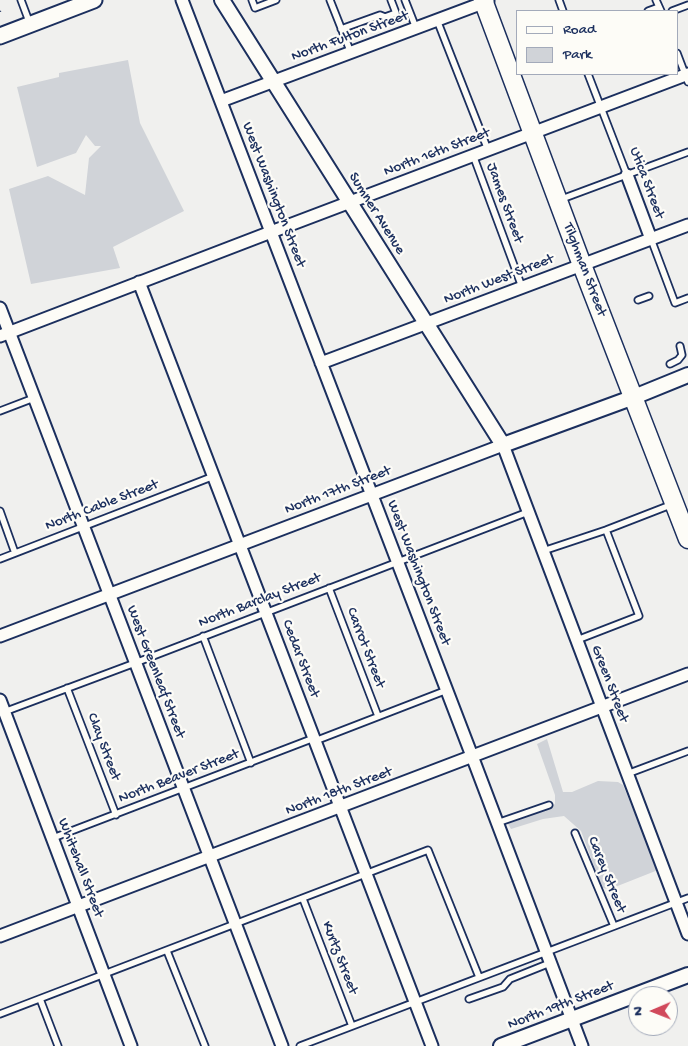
<!DOCTYPE html>
<html>
<head>
<meta charset="utf-8">
<style>
	body { margin:0 }
	#map { position:relative; width:688px; height:1046px; overflow:hidden; background:#f0f0ee; font-family:"Gochi Hand",sans-serif }
	canvas { display:block }
	.legend { position:absolute; left:516px; top:10px; width:162px; height:65px; box-sizing:border-box; background:#fdfcf7; border:1px solid #a3aaba; margin:0; padding:6px 9px; list-style:none; font-size:15px; color:#1b2f5e }
	.legend li { display:flex; align-items:center; gap:10px; height:25px }
	.legend b { width:25px; border:1px solid #a3aaba }
	.north { position:absolute; left:628px; top:986px; width:50px; height:50px; box-sizing:border-box; background:#fdfcf7; border:1px solid #a3aaba; border-radius:50%; rotate:269deg; font-size:14px; font-weight:700; line-height:20px; text-align:center; color:#1b2f5e }
	.north::after { content:''; display:block; margin:auto; width:18px; height:22px; background:#d1495b; clip-path:polygon(50% 0,100% 100%,50% 72%,0 100%) }
</style>
</head>
<body>
<div id="map">
<canvas width="688" height="1046"></canvas>
<ul class="legend">
<li><b style="height:6px;background:#fdfcf7"></b>Road</li>
<li><b style="height:14px;background:#d0d3d8"></b>Park</li>
</ul>
<div class="north">N</div>
</div>
<script>
const g = document.querySelector('canvas').getContext('2d');
g.lineJoin = 'round';
function fillPath(path, color) {
  g.fillStyle = color;
  g.fill(path, 'evenodd');
}
function shape(rows) {
  const path = new Path2D();
  for (const r of rows) {
    path.moveTo(r[0], r[1]);
    for (let i = 2; i < r.length; i += 2) path.lineTo(r[i], r[i + 1]);
  }
  return path;
}
function trace(path, color, width, dash) {
  g.strokeStyle = color;
  g.lineWidth = width;
  g.lineCap = dash ? 'butt' : 'round';
  g.setLineDash(dash || []);
  g.stroke(path);
}
function drawText(font, color, halo, rows, align = 'center') {
  g.font = font + ' "Gochi Hand",sans-serif';
  g.lineWidth = 4.5;
  g.setLineDash([]);
  g.textBaseline = 'middle';
  g.strokeStyle = halo;
  g.fillStyle = color;
  for (const [text, x, y, turn = 0] of rows) {
    g.save();
    g.translate(x, y);
    g.rotate((+turn || 0) * Math.PI / 180);
    g.textAlign = isNaN(turn) ? turn : align;
    if (halo) g.strokeText(text, 0, 0);
    g.fillText(text, 0, 0);
    g.restore();
  }
}
fillPath(shape([
	[128,60,140,123,184,211,113,247,120,268,31,284,9,189,48,176,85,195,89,158,101,146,95,146,86,135,76,153,37,167,17,87,59,77,59,73],
	[547,739,563,792,572,792,598,781,618,782,623,785,658,870,610,889,602,888,581,831,564,816,543,819,511,829,508,824,543,811,555,804,555,795,537,744]
]), '#d0d3d8');
const service = shape([
	[21,0,30,24],
	[252,0,255,8,276,0],
	[330,0,351,53],
	[405,0,416,28],
	[559,0,563,11],
	[656,0,661,11],
	[648,11,659,7],
	[672,11,688,5],
	[437,20,488,150],
	[341,29,380,15,385,17,396,13,391,0],
	[677,53,688,82],
	[588,74,627,175],
	[473,155,522,287],
	[559,200,688,152],
	[651,239,675,303,688,298],
	[638,300,649,296],
	[670,364,678,360,682,355,680,346],
	[0,411,34,398],
	[0,511,15,553],
	[543,551,606,530,673,504],
	[0,559,214,476],
	[329,588,378,716],
	[203,636,251,763],
	[577,640,639,616,606,530],
	[67,688,116,815],
	[4,712,135,663,528,512],
	[315,741,447,690],
	[627,774,688,751],
	[497,823,549,805],
	[575,833,614,926],
	[53,838,314,738],
	[303,899,352,1026],
	[167,951,205,1046],
	[40,999,58,1046],
	[469,999,503,987,510,979,550,963],
	[0,1014,428,850,479,977],
	[300,1046,688,898]
]);
const minor = shape([
	[182,0,472,756,582,1046],
	[221,101,488,1],
	[627,175,651,239],
	[139,282,432,1046],
	[0,308,282,1046],
	[0,336,271,232,688,74],
	[321,363,688,225],
	[0,636,503,445,688,934],
	[0,700,131,1046],
	[0,936,688,674]
]);
const tertiary = shape([
	[222,0,503,445,634,397,688,375],
	[501,1046,688,975]
]);
const secondary = shape([
	[0,36,94,0]
]);
const primary = shape([
	[483,0,582,265,688,539]
]);
trace(service, '#1b2f5e', 9);
trace(minor, '#1b2f5e', 15);
trace(tertiary, '#1b2f5e', 18);
trace(secondary, '#1b2f5e', 19);
trace(primary, '#1b2f5e', 21);
trace(shape([
	[0,11,1,13]
]), '#1b2f5e', 2, [1, 4]);
trace(service, '#fdfcf7', 5.5);
trace(minor, '#fdfcf7', 11);
trace(tertiary, '#fdfcf7', 14);
trace(secondary, '#fdfcf7', 15);
trace(primary, '#fdfcf7', 18);
drawText('15px', '#1b2f5e', '#fdfcf7', [
	["North Fulton Street",350,37,-20],
	["North 16th Street",437,153,-21],
	["Utica Street",646,183,69],
	["West Washington Street",273,195,69],
	["James Street",504,203,70],
	["Sumner Avenue",376,214,58],
	["Tilghman Street",584,270,69],
	["North West Street",499,280,-21],
	["North 17th Street",338,491,-21],
	["North Cable Street",102,506,-21],
	["West Washington Street",418,573,69],
	["North Barclay Street",260,601,-21],
	["Carrot Street",365,648,69],
	["Cedar Street",300,659,69],
	["West Greenleaf Street",155,672,69],
	["Green Street",609,684,69],
	["Clay Street",103,747,69],
	["North Beaver Street",179,777,-21],
	["North 18th Street",339,792,-21],
	["Whitehall Street",80,868,69],
	["Carey Street",606,875,68],
	["Kurtz Street",339,958,69],
	["North 19th Street",561,1006,-21]
]);
</script>
</body>
</html>
